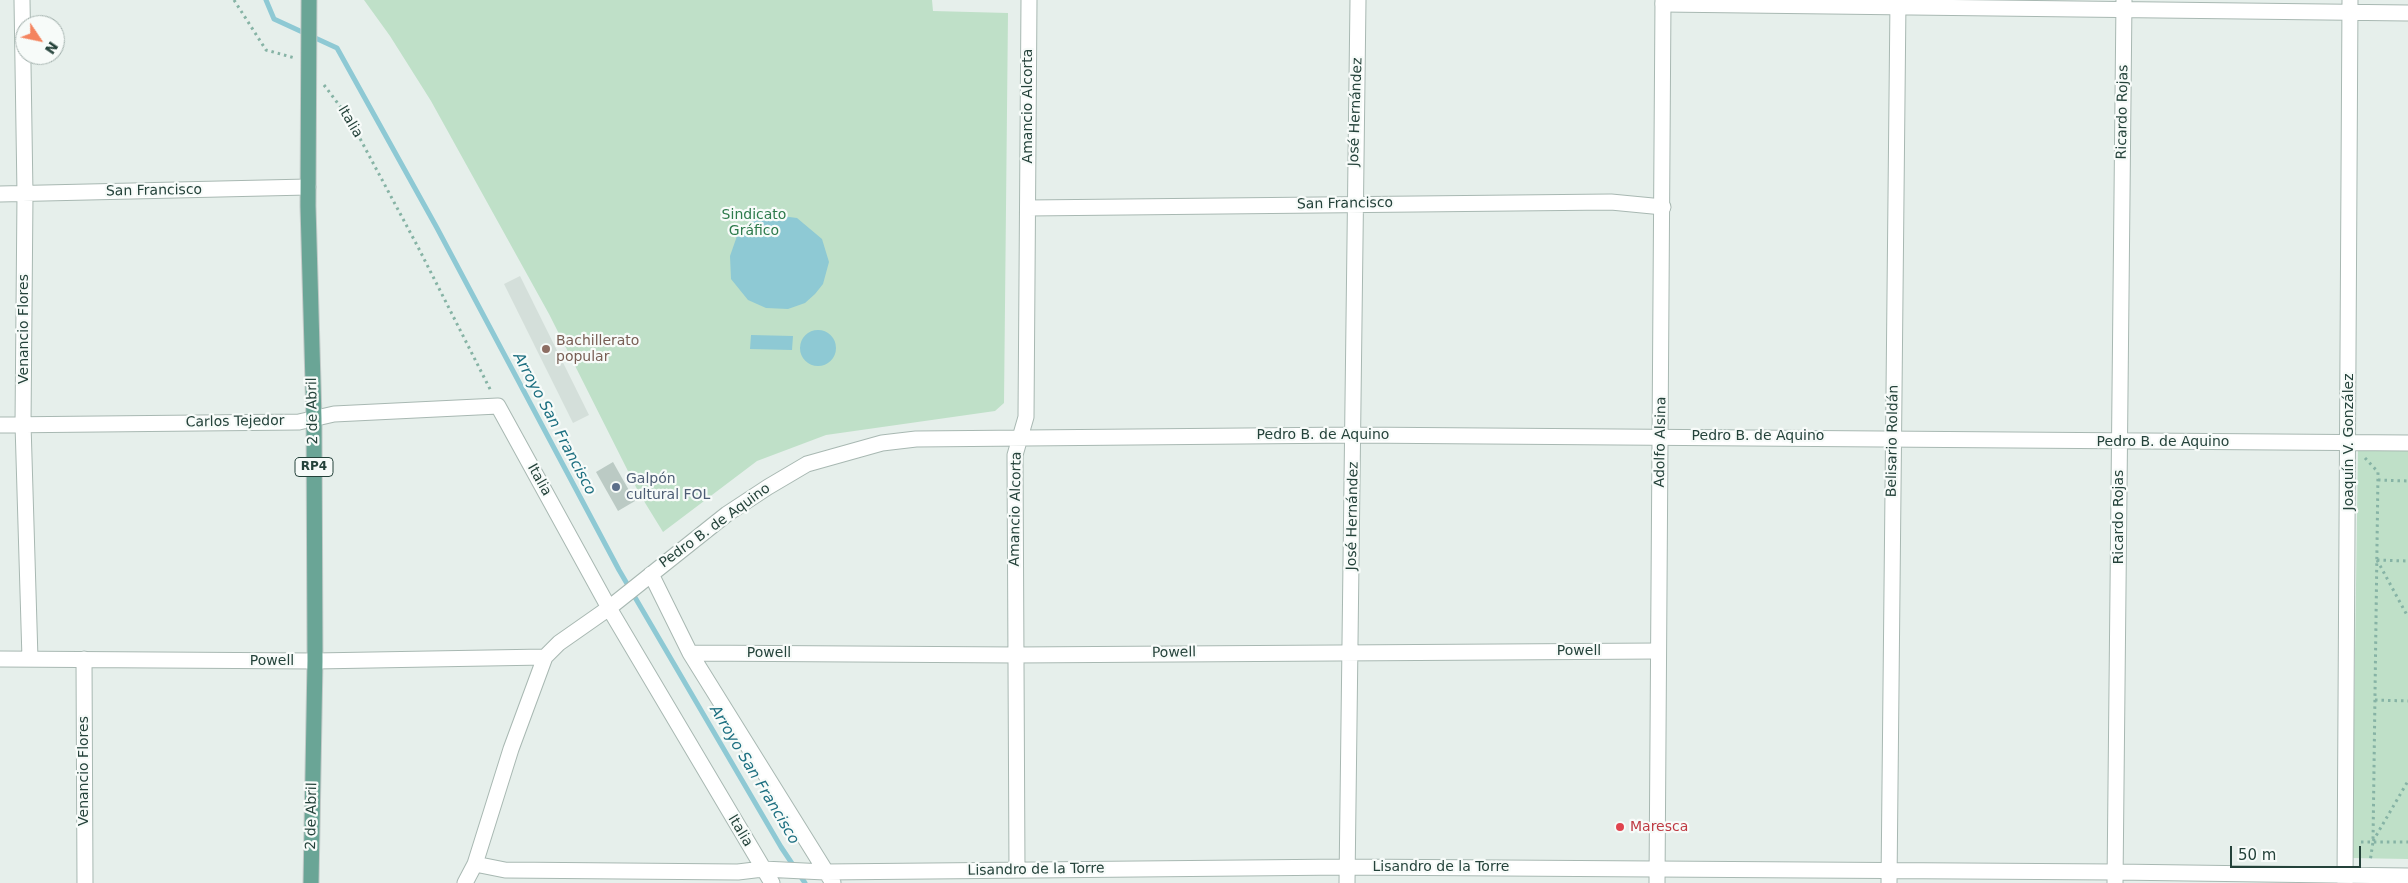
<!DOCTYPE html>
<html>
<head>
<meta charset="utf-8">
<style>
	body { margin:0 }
	#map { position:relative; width:2408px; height:883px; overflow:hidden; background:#e6efeb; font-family:"DejaVu Sans",sans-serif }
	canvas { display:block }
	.north { position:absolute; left:15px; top:15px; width:50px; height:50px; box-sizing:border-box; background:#f7fbf9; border:1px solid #a3b1ad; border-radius:50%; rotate:124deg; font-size:14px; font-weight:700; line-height:20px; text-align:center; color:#24423a }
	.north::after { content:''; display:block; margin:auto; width:18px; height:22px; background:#f4845f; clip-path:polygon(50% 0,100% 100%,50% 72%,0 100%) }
	.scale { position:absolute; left:2230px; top:846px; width:131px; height:22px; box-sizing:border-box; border:2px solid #24423a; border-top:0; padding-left:6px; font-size:15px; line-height:18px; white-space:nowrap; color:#24423a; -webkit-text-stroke:4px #f7fbf9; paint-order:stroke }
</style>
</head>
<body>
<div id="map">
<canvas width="2408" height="883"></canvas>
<div class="north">N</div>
<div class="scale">50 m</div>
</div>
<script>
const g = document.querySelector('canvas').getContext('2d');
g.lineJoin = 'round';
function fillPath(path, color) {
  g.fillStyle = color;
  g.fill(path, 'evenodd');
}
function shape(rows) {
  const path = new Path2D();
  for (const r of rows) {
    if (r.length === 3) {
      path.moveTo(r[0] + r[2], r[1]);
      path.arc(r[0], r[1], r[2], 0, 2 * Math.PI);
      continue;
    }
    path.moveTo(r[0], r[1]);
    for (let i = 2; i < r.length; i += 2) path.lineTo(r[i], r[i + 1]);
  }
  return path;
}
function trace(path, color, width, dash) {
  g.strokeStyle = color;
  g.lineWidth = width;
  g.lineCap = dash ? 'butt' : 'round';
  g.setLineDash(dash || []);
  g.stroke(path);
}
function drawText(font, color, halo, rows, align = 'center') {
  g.font = font + ' "DejaVu Sans",sans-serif';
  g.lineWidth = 4.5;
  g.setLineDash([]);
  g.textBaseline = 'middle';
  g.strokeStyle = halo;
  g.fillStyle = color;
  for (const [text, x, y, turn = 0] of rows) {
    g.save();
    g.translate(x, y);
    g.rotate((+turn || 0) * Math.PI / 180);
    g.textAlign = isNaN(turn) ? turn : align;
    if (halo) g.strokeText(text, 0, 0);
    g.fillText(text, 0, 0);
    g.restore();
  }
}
fillPath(shape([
	[520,276,589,415,573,423,504,284]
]), '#d4dfda');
fillPath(shape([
	[364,0,932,0,933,11,1008,13,1004,403,995,411,826,435,757,461,663,532,639,493,549,314,431,101,390,36],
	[2358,449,2408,450,2408,859,2352,858]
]), '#bfe0c8');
fillPath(shape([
	[774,215,797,218,822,239,829,262,823,284,815,294,805,303,788,309,766,308,748,300,731,279,730,256,737,236,753,219],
	[818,348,18],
	[751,335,793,336,792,350,750,349]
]), '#8ec9d4');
trace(shape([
	[266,0,274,19,337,48,437,228,619,570,781,847,805,883]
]), '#8ec9d4', 5);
fillPath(shape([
	[613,462,635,501,618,511,596,472]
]), '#bbcac4');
const minor = shape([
	[22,0,25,194,23,424,30,659],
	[1663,4,2408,13],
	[0,194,308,187],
	[1028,208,1611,202,1663,207],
	[0,425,299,422,334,414,498,406,609,608,772,883],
	[651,574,690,653,833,883],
	[690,653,1016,655,1658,651],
	[0,659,315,661,545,657],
	[84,659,85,883],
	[475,864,505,870,738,872,763,869,825,872,1347,867,2115,872,2408,876],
	[1017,870,1015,455,1026,417,1029,0],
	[465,883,475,864,511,749,545,657,559,643,609,608,727,514,768,487,807,464,882,443,916,439,1354,435,2408,443],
	[1347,883,1358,0],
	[1889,883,1898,0],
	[2115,883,2124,0],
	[2345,883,2350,0]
]);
const tertiary = shape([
	[1657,883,1663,0]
]);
const primary = shape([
	[309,0,308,206,314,419,315,661,311,883]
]);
trace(minor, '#a8b8b2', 17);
trace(tertiary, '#a8b8b2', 17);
trace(primary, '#c2cac8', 17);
trace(shape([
	[234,0,266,50,295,58],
	[324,85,349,118,418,247,491,391],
	[2365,458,2378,472,2373,842,2408,842],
	[2378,480,2408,481],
	[2377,560,2408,617],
	[2377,560,2408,561],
	[2375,700,2408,701],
	[2373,841,2408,781],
	[2361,842,2373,842,2370,862]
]), '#86b3a5', 3, [2.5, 4]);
trace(minor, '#fff', 15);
trace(tertiary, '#fff', 15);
trace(primary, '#6aa596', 15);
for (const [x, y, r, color] of [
	[546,349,5,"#8d6e63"],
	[616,487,5,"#5c6f8a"],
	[1620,827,5,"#e0444e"]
]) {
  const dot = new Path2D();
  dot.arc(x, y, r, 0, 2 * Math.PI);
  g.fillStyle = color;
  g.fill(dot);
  trace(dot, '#f7fbf9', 2);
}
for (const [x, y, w] of [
	[314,467,38]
]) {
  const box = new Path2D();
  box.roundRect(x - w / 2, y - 9.5, w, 19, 4);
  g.fillStyle = '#f7fbf9';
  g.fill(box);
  trace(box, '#24423a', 1);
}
drawText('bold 12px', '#24423a', null, [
	["RP4",314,467]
]);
drawText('14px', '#24423a', '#f7fbf9', [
	["Amancio Alcorta",1028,106,-90],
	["José Hernández",1356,112,-88],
	["Ricardo Rojas",2123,112,-89],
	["Italia",350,122,59],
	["San Francisco",154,191,-1],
	["San Francisco",1345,204,-1],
	["Venancio Flores",24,329,-90],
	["2 de Abril",313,411,-91],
	["Carlos Tejedor",235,422,-1],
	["Pedro B. de Aquino",1323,435],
	["Pedro B. de Aquino",1758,436],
	["Belisario Roldán",1893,441,-89],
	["Adolfo Alsina",1661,442,-89],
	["Pedro B. de Aquino",2163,442],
	["Joaquín V. González",2349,442,-90],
	["Italia",539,480,61],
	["Amancio Alcorta",1016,509,-89],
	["José Hernández",1353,516,-89],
	["Ricardo Rojas",2119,517,-90],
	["Pedro B. de Aquino",715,526,-36],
	["Powell",1579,651],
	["Powell",769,653],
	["Powell",1174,653,-1],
	["Powell",272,661],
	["Venancio Flores",84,771,-90],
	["2 de Abril",312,816,-89],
	["Italia",740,831,59],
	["Lisandro de la Torre",1441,867],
	["Lisandro de la Torre",1036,870,-1]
]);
drawText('14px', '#2d7a4b', '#f7fbf9', [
	["Sindicato",754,215],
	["Gráfico",754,231]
]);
drawText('14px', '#785e54', '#f7fbf9', [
	["Bachillerato",556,341],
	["popular",556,357]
], 'left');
drawText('14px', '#4e5e75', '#f7fbf9', [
	["Galpón",626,479],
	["cultural FOL",626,495]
], 'left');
drawText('14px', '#be3a42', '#f7fbf9', [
	["Maresca",1630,827]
], 'left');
drawText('italic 15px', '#1c6f80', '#f7fbf9', [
	["Arroyo San Francisco",554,424,62],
	["Arroyo San Francisco",754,775,59]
]);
</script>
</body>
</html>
